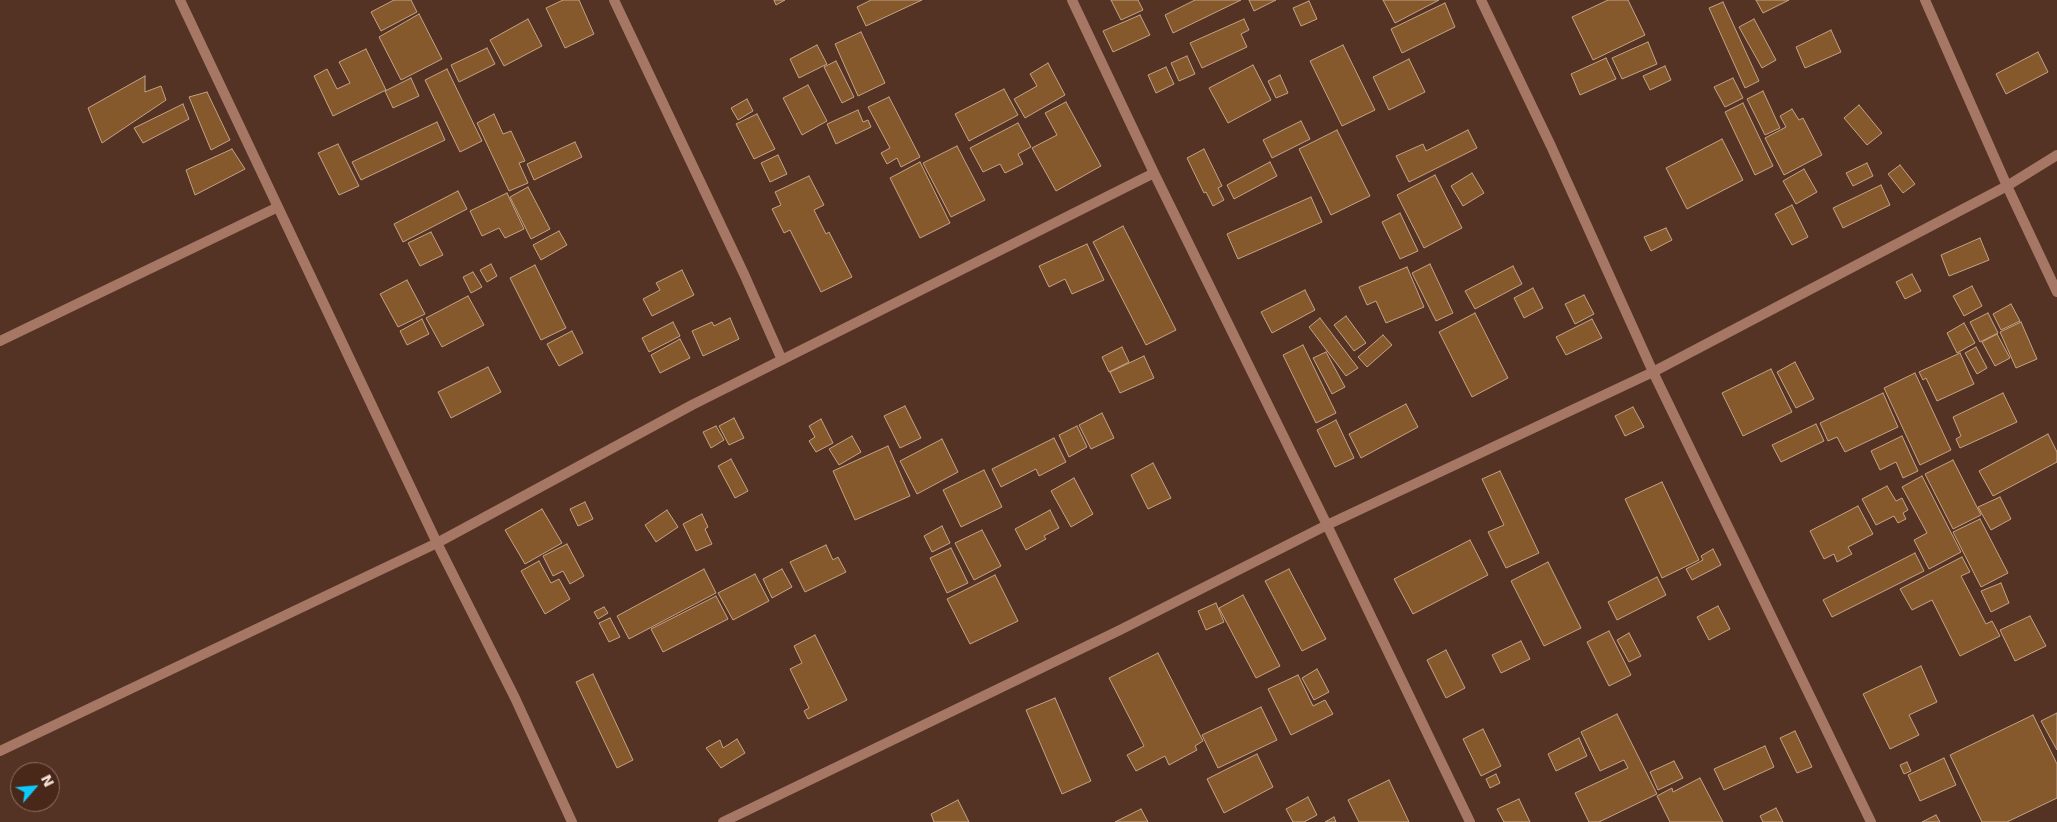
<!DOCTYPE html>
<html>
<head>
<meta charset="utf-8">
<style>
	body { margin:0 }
	#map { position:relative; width:2057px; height:822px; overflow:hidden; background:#543224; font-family:"DejaVu Sans",sans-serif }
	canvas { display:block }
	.north { position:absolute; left:10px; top:762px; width:50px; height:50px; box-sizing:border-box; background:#49281a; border:1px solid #8e7266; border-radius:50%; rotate:63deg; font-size:14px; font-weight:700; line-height:20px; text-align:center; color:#f6e0d7 }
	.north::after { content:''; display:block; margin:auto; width:18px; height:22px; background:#0ecafa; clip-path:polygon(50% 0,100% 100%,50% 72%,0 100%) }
</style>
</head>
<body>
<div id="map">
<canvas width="2057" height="822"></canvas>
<div class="north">N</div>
</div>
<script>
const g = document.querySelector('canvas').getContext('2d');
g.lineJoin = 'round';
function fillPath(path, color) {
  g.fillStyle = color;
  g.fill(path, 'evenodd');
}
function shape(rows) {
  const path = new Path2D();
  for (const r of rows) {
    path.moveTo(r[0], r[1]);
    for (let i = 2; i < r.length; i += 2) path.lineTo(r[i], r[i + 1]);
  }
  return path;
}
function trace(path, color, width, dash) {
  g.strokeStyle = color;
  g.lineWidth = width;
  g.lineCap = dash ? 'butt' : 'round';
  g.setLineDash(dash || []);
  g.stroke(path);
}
const building = shape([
	[394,0,411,0,417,12,381,31,371,12,394,0],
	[563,0,579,0,594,34,565,48,546,8,563,0],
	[774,0,785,0,776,5,774,0],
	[871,0,922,0,866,26,857,7,871,0],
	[1111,0,1138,0,1143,10,1121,20,1111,0],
	[1195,0,1241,0,1173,33,1165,15,1195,0],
	[1249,0,1276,0,1254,11,1249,0],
	[1383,0,1439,0,1395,23,1383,0],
	[1608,0,1628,0,1645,35,1593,60,1572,17,1608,0],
	[1756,0,1789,0,1763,13,1756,0],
	[1309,1,1317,19,1301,26,1293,8,1309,1],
	[1723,2,1759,81,1745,88,1709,8,1723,2],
	[1445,3,1455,27,1402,53,1391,29,1445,3],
	[419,14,442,59,401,80,379,37,419,14],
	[1140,15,1150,35,1113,52,1103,31,1140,15],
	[528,19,542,46,504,66,490,40,528,19],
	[1244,19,1249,30,1241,34,1247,47,1202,68,1190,43,1244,19],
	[1754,19,1776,60,1762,68,1739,27,1754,19],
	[1831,30,1841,52,1805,68,1796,47,1831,30],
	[861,32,885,83,858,96,835,44,861,32],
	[1648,42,1657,64,1622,79,1612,58,1648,42],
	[817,45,827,64,799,78,790,59,817,45],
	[1343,45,1375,110,1342,126,1310,61,1343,45],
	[487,48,495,64,459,82,451,65,487,48],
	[366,49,386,90,333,116,314,76,327,69,337,89,350,83,339,62,366,49],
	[2038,52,2048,72,2006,94,1996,74,2038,52],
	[1187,56,1195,74,1179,81,1171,63,1187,56],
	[1606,58,1616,79,1580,95,1571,74,1606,58],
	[1409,59,1425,92,1389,110,1373,77,1409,59],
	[836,61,854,97,842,103,824,67,836,61],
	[1048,63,1065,95,1025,118,1014,99,1037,86,1030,74,1048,63],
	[1253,65,1271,100,1228,123,1209,88,1253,65],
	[1665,66,1671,80,1650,90,1643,76,1665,66],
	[1166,67,1174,84,1156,93,1148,75,1166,67],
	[447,69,482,141,460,152,425,80,447,69],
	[1280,75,1288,93,1276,98,1268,81,1280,75],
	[145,76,145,92,161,86,166,100,102,143,88,108,145,76],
	[411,78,419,96,393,108,385,91,411,78],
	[1733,78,1743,98,1725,107,1714,87,1733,78],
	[808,85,827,121,802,135,783,98,808,85],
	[1004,89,1018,115,969,141,955,114,1004,89],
	[1763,91,1780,128,1765,135,1747,99,1763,91],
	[207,92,230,140,211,150,189,97,207,92],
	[889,97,920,157,901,167,897,158,887,164,881,153,890,148,868,107,889,97],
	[747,99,753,111,738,120,731,108,747,99],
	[1066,102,1101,166,1056,191,1032,148,1057,135,1045,113,1066,102],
	[1743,103,1773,166,1755,175,1725,112,1743,103],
	[183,104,189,119,143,143,134,128,183,104],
	[1859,105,1882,133,1867,145,1844,118,1859,105],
	[1792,109,1799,120,1803,118,1822,155,1784,175,1765,138,1786,127,1780,116,1792,109],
	[858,110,863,122,868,120,871,127,836,144,827,124,858,110],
	[494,114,503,134,511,131,525,161,519,163,528,183,509,191,477,123,494,114],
	[757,114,775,149,754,159,736,124,757,114],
	[1301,121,1310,139,1272,158,1263,140,1301,121],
	[437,122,445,140,361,180,352,162,437,122],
	[1018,123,1031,147,1018,154,1023,164,1005,173,1000,164,983,172,970,148,1018,123],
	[1337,130,1370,196,1331,215,1299,149,1337,130],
	[1468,130,1477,148,1409,182,1396,156,1423,144,1426,151,1468,130],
	[1722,139,1743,180,1687,209,1666,168,1722,139],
	[575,142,582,157,534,180,527,164,575,142],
	[338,144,359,186,339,195,318,153,338,144],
	[957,146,985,200,951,217,923,163,957,146],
	[232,149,245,169,195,195,186,170,232,149],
	[1204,149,1222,186,1218,188,1224,200,1213,206,1206,192,1204,193,1187,158,1204,149],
	[778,155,787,174,770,182,761,163,778,155],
	[920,162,950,223,920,238,890,178,920,162],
	[1270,162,1277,176,1234,199,1227,185,1270,162],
	[1867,163,1873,176,1853,186,1846,173,1867,163],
	[1900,165,1915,184,1903,193,1888,174,1900,165],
	[1804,169,1817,192,1796,204,1783,181,1804,169],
	[1472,173,1484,193,1463,206,1451,186,1472,173],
	[1435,175,1462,228,1424,248,1397,195,1435,175],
	[809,176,824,205,814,210,826,234,829,232,852,277,821,292,790,230,784,233,772,209,781,205,775,192,809,176],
	[1881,185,1890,205,1843,228,1833,208,1881,185],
	[528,187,550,229,531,239,510,197,528,187],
	[458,191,467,209,403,242,394,224,458,191],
	[507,193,524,229,505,238,499,228,482,236,470,211,507,193],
	[1311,197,1322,222,1238,259,1227,234,1311,197],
	[1792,205,1808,237,1792,245,1775,214,1792,205],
	[1400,213,1418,251,1400,259,1382,222,1400,213],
	[1123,226,1176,330,1146,345,1093,242,1123,226],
	[1666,228,1672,240,1651,251,1644,237,1666,228],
	[559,231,567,245,541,260,533,245,559,231],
	[431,232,443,255,420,266,408,243,431,232],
	[1980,238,1989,260,1949,276,1941,255,1980,238],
	[1087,244,1104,280,1072,294,1065,279,1049,287,1039,266,1087,244],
	[491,264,497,276,487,282,480,270,491,264],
	[1430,264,1453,313,1436,321,1412,273,1430,264],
	[535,265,566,328,541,340,510,278,535,265],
	[1513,266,1522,284,1475,309,1465,291,1513,266],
	[1407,267,1424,307,1386,323,1376,301,1367,305,1359,287,1407,267],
	[682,270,694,295,652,316,643,299,660,290,656,283,682,270],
	[473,272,482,287,471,293,463,277,473,272],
	[1912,274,1921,291,1905,299,1896,282,1912,274],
	[407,280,425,314,398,327,380,294,407,280],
	[1972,286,1982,306,1964,316,1953,296,1972,286],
	[1533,288,1543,308,1524,318,1514,298,1533,288],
	[1305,290,1315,310,1272,333,1261,312,1305,290],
	[1584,295,1594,314,1575,324,1565,304,1584,295],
	[468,296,484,325,442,347,426,318,468,296],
	[2011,304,2020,321,2001,330,1993,314,2011,304],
	[1475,313,1508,378,1472,397,1439,332,1475,313],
	[1988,313,1998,333,1980,342,1970,322,1988,313],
	[1346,316,1366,343,1354,351,1334,325,1346,316],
	[730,318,739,339,703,356,692,331,712,322,714,326,730,318],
	[1320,318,1358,368,1346,376,1309,327,1320,318],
	[422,319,429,334,407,345,400,331,422,319],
	[1592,319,1602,338,1566,355,1556,337,1592,319],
	[673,322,680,336,649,352,642,338,673,322],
	[2021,322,2037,359,2016,368,2000,332,2021,322],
	[1964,323,1975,343,1957,353,1947,333,1964,323],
	[572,331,583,353,559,366,547,344,572,331],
	[1997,334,2010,358,1995,366,1982,342,1997,334],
	[1383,335,1392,345,1367,367,1358,357,1383,335],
	[680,339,690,358,660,373,651,355,680,339],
	[1303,345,1336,413,1316,423,1283,355,1303,345],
	[1122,347,1129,362,1109,372,1102,357,1122,347],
	[1976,347,1987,368,1977,374,1965,353,1976,347],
	[1326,352,1345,387,1332,394,1313,358,1326,352],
	[1960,353,1974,384,1937,401,1926,378,1923,380,1919,372,1960,353],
	[1144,356,1154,378,1120,393,1110,372,1144,356],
	[1795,362,1814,399,1796,408,1777,372,1795,362],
	[488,367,501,392,451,418,438,392,488,367],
	[1771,369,1792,412,1743,436,1722,393,1771,369],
	[1915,373,1951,450,1920,465,1884,388,1915,373],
	[1883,393,1898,427,1845,452,1837,437,1828,441,1820,423,1883,393],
	[2003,393,2017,422,1960,448,1956,439,1961,436,1953,417,2003,393],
	[1406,404,1418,427,1361,458,1349,434,1406,404],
	[905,406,921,438,900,448,884,416,905,406],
	[1633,407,1644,427,1625,436,1615,416,1633,407],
	[1102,413,1114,438,1091,449,1079,425,1102,413],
	[734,418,744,438,729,445,719,426,734,418],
	[821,419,833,443,816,452,809,441,815,437,809,426,821,419],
	[1336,420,1354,458,1335,467,1317,430,1336,420],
	[1816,424,1824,441,1781,462,1772,445,1816,424],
	[716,426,724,440,711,448,703,432,716,426],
	[1077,426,1087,447,1069,457,1059,435,1077,426],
	[2048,434,2057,452,2057,462,1993,496,1979,471,2048,434],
	[852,436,861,452,839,465,829,449,852,436],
	[1902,436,1918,471,1903,478,1896,462,1880,470,1871,451,1902,436],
	[1054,438,1066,462,1039,476,1036,469,1001,487,992,469,1054,438],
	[942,439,958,472,917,494,900,461,942,439],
	[888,446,910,496,855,520,833,471,888,446],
	[731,459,748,491,735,498,718,466,731,459],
	[1953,460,1981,515,1953,529,1925,474,1953,460],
	[1153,463,1171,498,1148,509,1131,475,1153,463],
	[984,470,1002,507,961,527,943,490,984,470],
	[1500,471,1539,553,1506,568,1488,532,1504,525,1482,479,1500,471],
	[1922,476,1961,552,1929,569,1914,540,1927,533,1902,487,1922,476],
	[1074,478,1093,514,1071,527,1051,491,1074,478],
	[1662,482,1699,560,1662,578,1625,499,1662,482],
	[1887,486,1896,501,1902,498,1908,510,1903,513,1906,519,1898,523,1894,516,1876,525,1862,499,1887,486],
	[2000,497,2011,519,1991,530,1978,507,2000,497],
	[585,502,593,519,578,526,570,509,585,502],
	[1858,506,1873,534,1848,547,1852,554,1837,562,1834,554,1824,559,1810,531,1858,506],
	[542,509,562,543,525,564,505,530,542,509],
	[667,510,678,527,656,542,645,525,667,510],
	[1050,510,1059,528,1044,536,1046,539,1026,550,1015,529,1050,510],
	[702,514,708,527,705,529,712,544,696,551,683,524,702,514],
	[1980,519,2008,573,1981,587,1953,532,1980,519],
	[942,526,950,543,932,552,924,536,942,526],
	[982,530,1001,566,974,580,955,543,982,530],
	[1470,540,1488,575,1413,614,1394,579,1470,540],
	[567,544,584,576,570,584,563,571,553,576,543,556,567,544],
	[826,545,833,560,838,557,846,572,805,592,790,562,826,545],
	[951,548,968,583,947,593,930,558,951,548],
	[1713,549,1721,565,1692,580,1686,569,1703,560,1701,556,1713,549],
	[1915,553,1924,571,1832,617,1823,600,1915,553],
	[1962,557,1970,572,1961,576,1986,624,1992,621,2000,636,1960,656,1932,600,1912,610,1900,589,1962,557],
	[539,561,551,583,559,579,570,599,545,614,521,571,539,561],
	[1548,562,1581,628,1544,646,1511,581,1548,562],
	[704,569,716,593,629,639,617,616,704,569],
	[782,569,792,587,772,598,763,579,782,569],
	[1289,569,1326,639,1302,651,1265,581,1289,569],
	[755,574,769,601,733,620,718,593,755,574],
	[995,575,1018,621,970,644,947,599,995,575],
	[1657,577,1666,595,1617,620,1608,602,1657,577],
	[2001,583,2009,603,1991,612,1981,591,2001,583],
	[1243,595,1280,666,1256,678,1219,608,1243,595],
	[716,596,728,619,663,652,651,629,716,596],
	[1216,603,1224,622,1206,630,1198,611,1216,603],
	[1718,606,1730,629,1709,640,1697,617,1718,606],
	[604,607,608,613,598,619,594,612,604,607],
	[2030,616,2046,646,2015,661,2000,630,2030,616],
	[610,618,620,637,609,642,599,623,610,618],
	[1609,631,1631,675,1609,686,1587,642,1609,631],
	[1629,633,1641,656,1629,662,1617,640,1629,633],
	[815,635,847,700,808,719,804,711,809,708,790,669,802,663,794,646,815,635],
	[1521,641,1530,659,1501,673,1492,655,1521,641],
	[1446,650,1465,688,1446,698,1427,660,1446,650],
	[1158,653,1203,741,1195,746,1197,750,1169,765,1165,756,1136,771,1127,755,1144,746,1109,678,1158,653],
	[1921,666,1937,702,1909,715,1919,735,1890,749,1863,694,1921,666],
	[1317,669,1329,692,1314,700,1302,678,1317,669],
	[593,674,633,760,617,768,576,682,593,674],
	[1298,675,1313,706,1325,700,1333,714,1291,735,1268,689,1298,675],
	[1055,698,1091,781,1062,794,1026,710,1055,698],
	[1261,707,1277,740,1218,768,1202,735,1261,707],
	[2057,713,2057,750,2041,721,2057,713],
	[1617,714,1657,794,1599,822,1589,822,1575,793,1628,768,1624,760,1600,771,1581,732,1617,714],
	[2033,715,2057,764,2057,798,2007,822,1982,822,1950,755,2033,715],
	[1483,729,1501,766,1481,776,1463,739,1483,729],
	[1795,731,1812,767,1797,773,1780,738,1795,731],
	[1579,738,1587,756,1556,771,1548,754,1579,738],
	[737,739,745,753,721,768,706,748,720,740,723,748,737,739],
	[1765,746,1774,767,1724,790,1714,769,1765,746],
	[1257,754,1273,787,1224,813,1207,779,1257,754],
	[1944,758,1956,785,1920,801,1908,775,1944,758],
	[1674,761,1683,778,1658,790,1650,772,1674,761],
	[1907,762,1911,771,1904,774,1900,765,1907,762],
	[1496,774,1500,783,1490,788,1486,779,1496,774],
	[1700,778,1723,822,1670,822,1657,796,1672,788,1673,792,1700,778],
	[1389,780,1409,822,1359,822,1348,800,1389,780],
	[1308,797,1317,815,1304,822,1293,822,1286,809,1308,797],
	[1519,799,1530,822,1504,822,1497,809,1519,799],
	[958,800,969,822,934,822,931,814,958,800],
	[1776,808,1783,822,1763,822,1760,816,1776,808],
	[1141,809,1148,822,1115,822,1141,809],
	[1936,815,1940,822,1922,822,1936,815],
	[1334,817,1336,822,1325,822,1334,817]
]);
fillPath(building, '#86592d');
trace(building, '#c3a386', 1);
trace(shape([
	[180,0,437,543,515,698,572,822],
	[614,0,744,274,782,360],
	[1072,0,1154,173,1327,525,1470,822],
	[1481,0,1551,146,1653,372,1871,822],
	[1925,0,2007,186,2057,292],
	[0,341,278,207],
	[0,751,437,543,692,405,1154,173],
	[723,822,1120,630,1327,525,1653,372,2007,186,2057,155]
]), '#a57764', 10);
</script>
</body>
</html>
